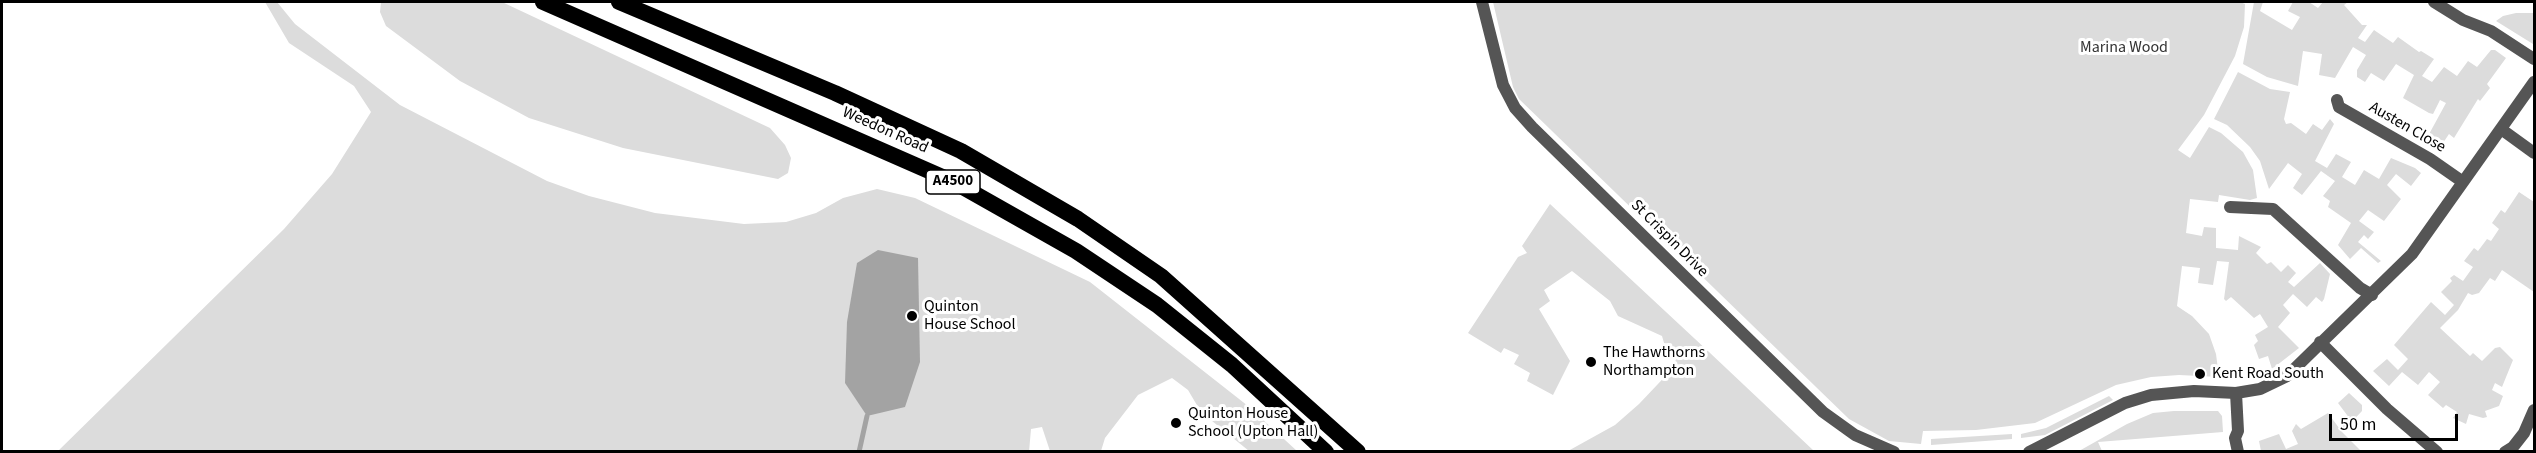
<!DOCTYPE html>
<html>
<head>
<meta charset="utf-8">
<style>
	body { margin:0 }
	#map { position:relative; width:2536px; height:453px; overflow:hidden; background:#fff; font-family:"Source Sans 3",sans-serif }
	canvas { display:block }
	.frame { position:absolute; inset:0; border:3px solid #000; pointer-events:none }
	.scale { position:absolute; left:2329px; top:414px; width:129px; height:27px; box-sizing:border-box; border:3px solid #000; border-top:0; padding-left:8px; font-size:18px; line-height:21px; white-space:nowrap; color:#000; -webkit-text-stroke:4px #fff; paint-order:stroke }
</style>
</head>
<body>
<div id="map">
<canvas width="2536" height="453"></canvas>
<div class="frame"></div>
<div class="scale">50 m</div>
</div>
<script>
const g = document.querySelector('canvas').getContext('2d');
g.lineJoin = 'round';
function fillPath(path, color) {
  g.fillStyle = color;
  g.fill(path, 'evenodd');
}
function shape(rows) {
  const path = new Path2D();
  for (const r of rows) {
    path.moveTo(r[0], r[1]);
    for (let i = 2; i < r.length; i += 2) path.lineTo(r[i], r[i + 1]);
  }
  return path;
}
function trace(path, color, width, dash) {
  g.strokeStyle = color;
  g.lineWidth = width;
  g.lineCap = dash ? 'butt' : 'round';
  g.setLineDash(dash || []);
  g.stroke(path);
}
function drawText(font, color, halo, rows, align = 'center') {
  g.font = font + ' "Source Sans 3",sans-serif';
  g.lineWidth = 6;
  g.setLineDash([]);
  g.textBaseline = 'middle';
  g.strokeStyle = halo;
  g.fillStyle = color;
  for (const [text, x, y, turn = 0] of rows) {
    g.save();
    g.translate(x, y);
    g.rotate((+turn || 0) * Math.PI / 180);
    g.textAlign = isNaN(turn) ? turn : align;
    if (halo) g.strokeText(text, 0, 0);
    g.fillText(text, 0, 0);
    g.restore();
  }
}
fillPath(shape([
	[265,2,277,2,295,24,400,105,547,181,589,196,655,213,744,224,786,222,816,213,843,198,877,189,915,198,1090,282,1248,406,1297,451,1249,451,1201,412,1188,390,1172,378,1138,395,1105,438,1101,451,1050,451,1042,427,1031,429,1029,452,57,452,284,229,332,174,371,112,354,86,289,43],
	[381,2,502,2,770,128,785,145,791,158,788,173,778,179,623,148,529,118,460,81,386,26,380,12],
	[1493,2,2240,2,2245,4,2244,27,2235,56,2204,115,2178,150,2190,158,2209,127,2221,133,2243,152,2253,170,2257,198,2250,200,2219,195,2218,202,2190,199,2186,233,2202,236,2204,227,2216,228,2216,248,2238,250,2239,236,2261,247,2256,253,2267,264,2271,262,2281,272,2288,265,2296,273,2288,282,2294,287,2320,263,2330,274,2324,299,2322,302,2316,297,2307,307,2293,294,2283,305,2290,313,2278,327,2299,348,2272,369,2268,356,2259,359,2254,345,2258,341,2255,335,2268,327,2260,314,2254,318,2231,297,2226,301,2224,299,2229,262,2217,261,2213,285,2198,283,2200,268,2182,266,2177,306,2192,316,2209,334,2216,354,2219,377,2179,375,2151,377,2116,385,2035,423,1976,430,1923,431,1921,444,1889,441,1849,419,1519,99,1513,87],
	[2254,2,2263,2,2260,11,2292,30,2300,17,2288,11,2293,2,2309,2,2318,8,2323,2,2348,2,2344,5,2362,25,2367,25,2358,38,2365,42,2374,30,2393,43,2398,37,2419,52,2421,51,2434,59,2422,76,2432,82,2444,67,2457,76,2468,61,2477,67,2491,50,2495,50,2506,58,2487,84,2490,88,2480,101,2478,99,2454,138,2449,134,2439,149,2428,142,2428,136,2446,103,2440,100,2433,114,2429,113,2403,98,2414,75,2396,64,2384,81,2371,73,2365,82,2357,77,2357,70,2366,55,2353,47,2335,78,2319,75,2322,54,2303,51,2298,86,2267,77,2243,64],
	[2516,13,2534,13,2533,44,2496,21,2503,16],
	[2238,72,2270,89,2290,92,2284,119,2286,124,2291,123,2306,134,2313,124,2322,130,2330,119,2334,124,2315,161,2327,168,2336,154,2351,162,2342,177,2355,185,2364,170,2379,179,2391,158,2415,168,2421,173,2411,186,2396,174,2387,185,2401,199,2384,221,2368,210,2359,221,2374,232,2368,239,2364,235,2358,242,2381,261,2378,263,2361,248,2350,259,2338,245,2351,223,2328,207,2330,201,2323,196,2335,181,2321,171,2302,195,2293,188,2302,174,2288,163,2269,189,2260,161,2250,147,2227,125,2214,119],
	[2519,192,2534,202,2534,292,2502,270,2495,281,2490,278,2479,293,2472,295,2468,293,2458,310,2440,328,2470,356,2473,353,2482,361,2495,348,2500,347,2513,360,2502,387,2495,383,2492,390,2503,396,2499,406,2485,411,2487,417,2483,418,2469,414,2466,424,2453,418,2457,412,2446,405,2443,408,2428,395,2440,382,2429,372,2418,385,2402,372,2389,386,2373,371,2387,359,2398,370,2408,359,2394,345,2431,302,2445,315,2454,305,2441,292,2452,281,2450,278,2454,275,2463,281,2473,267,2464,261,2474,248,2478,251,2487,239,2491,241,2499,229,2492,223,2501,210,2505,213],
	[1550,204,1709,352,1814,451,1568,451,1615,425,1639,404,1675,366,1676,355,1667,353,1662,336,1618,316,1610,301,1572,271,1544,290,1550,301,1539,309,1570,361,1553,395,1527,381,1530,373,1514,364,1519,355,1504,348,1501,353,1468,333,1518,257,1527,253,1522,246],
	[2349,393,2362,405,2362,411,2342,432,2361,451,2261,451,2259,441,2279,434,2286,449,2298,444,2292,431,2296,424,2301,429,2328,413,2339,428,2350,419,2338,403],
	[2109,396,2113,400,2045,435,2021,438,2021,434,2046,428],
	[2174,411,2218,411,2222,416,2223,432,2098,442,2102,451,2079,451,2127,424,2153,413],
	[2012,434,2012,439,1931,445,1931,439]
]), '#dcdcdc');
fillPath(shape([
	[878,250,918,258,920,362,905,407,867,416,845,383,847,322,857,263]
]), '#a3a3a3');
trace(shape([
	[859,452,867,416]
]), '#a3a3a3', 5);
trace(shape([
	[1482,2,1503,85,1515,108,1532,127,1823,412,1855,435,1894,452],
	[2434,2,2463,20,2491,31,2534,59],
	[2337,100,2339,107,2430,159,2463,182],
	[2501,129,2534,153],
	[2230,207,2273,209,2360,288,2372,295],
	[2320,342,2387,409,2437,452],
	[2236,393,2238,431,2235,438,2238,452],
	[2029,452,2125,403,2151,395,2194,391,2236,393,2260,389,2287,376,2412,254,2534,82],
	[2505,452,2513,447,2524,433,2534,410]
]), '#555', 12);
trace(shape([
	[543,2,954,182,1076,251,1157,305,1232,365,1326,452],
	[619,2,835,93,961,151,1078,219,1161,276,1358,452]
]), '#000', 16);
for (const [x, y, r, color] of [
	[912,316,6,"#000"],
	[1591,362,6,"#000"],
	[2200,374,6,"#000"],
	[1176,423,6,"#000"]
]) {
  const dot = new Path2D();
  dot.arc(x, y, r, 0, 2 * Math.PI);
  g.fillStyle = color;
  g.fill(dot);
  trace(dot, '#fff', 2);
}
for (const [x, y, w] of [
	[953,182,54]
]) {
  const box = new Path2D();
  box.roundRect(x - w / 2, y - 12, w, 24, 4.5);
  g.fillStyle = '#fff';
  g.fill(box);
  trace(box, '#000', 1.5);
}
drawText('bold 15px', '#000', null, [
	["A4500",953,182]
]);
drawText('16px', '#333', '#fff', [
	["Marina Wood",2124,48]
]);
drawText('16px', '#000', '#fff', [
	["Austen Close",2407,128,30],
	["Weedon Road",885,131,24],
	["St Crispin Drive",1669,239,45]
]);
drawText('16px', '#000', '#fff', [
	["Quinton",924,307],
	["House School",924,325],
	["The Hawthorns",1603,353],
	["Northampton",1603,371],
	["Kent Road South",2212,374],
	["Quinton House",1188,414],
	["School (Upton Hall)",1188,432]
], 'left');
</script>
</body>
</html>
